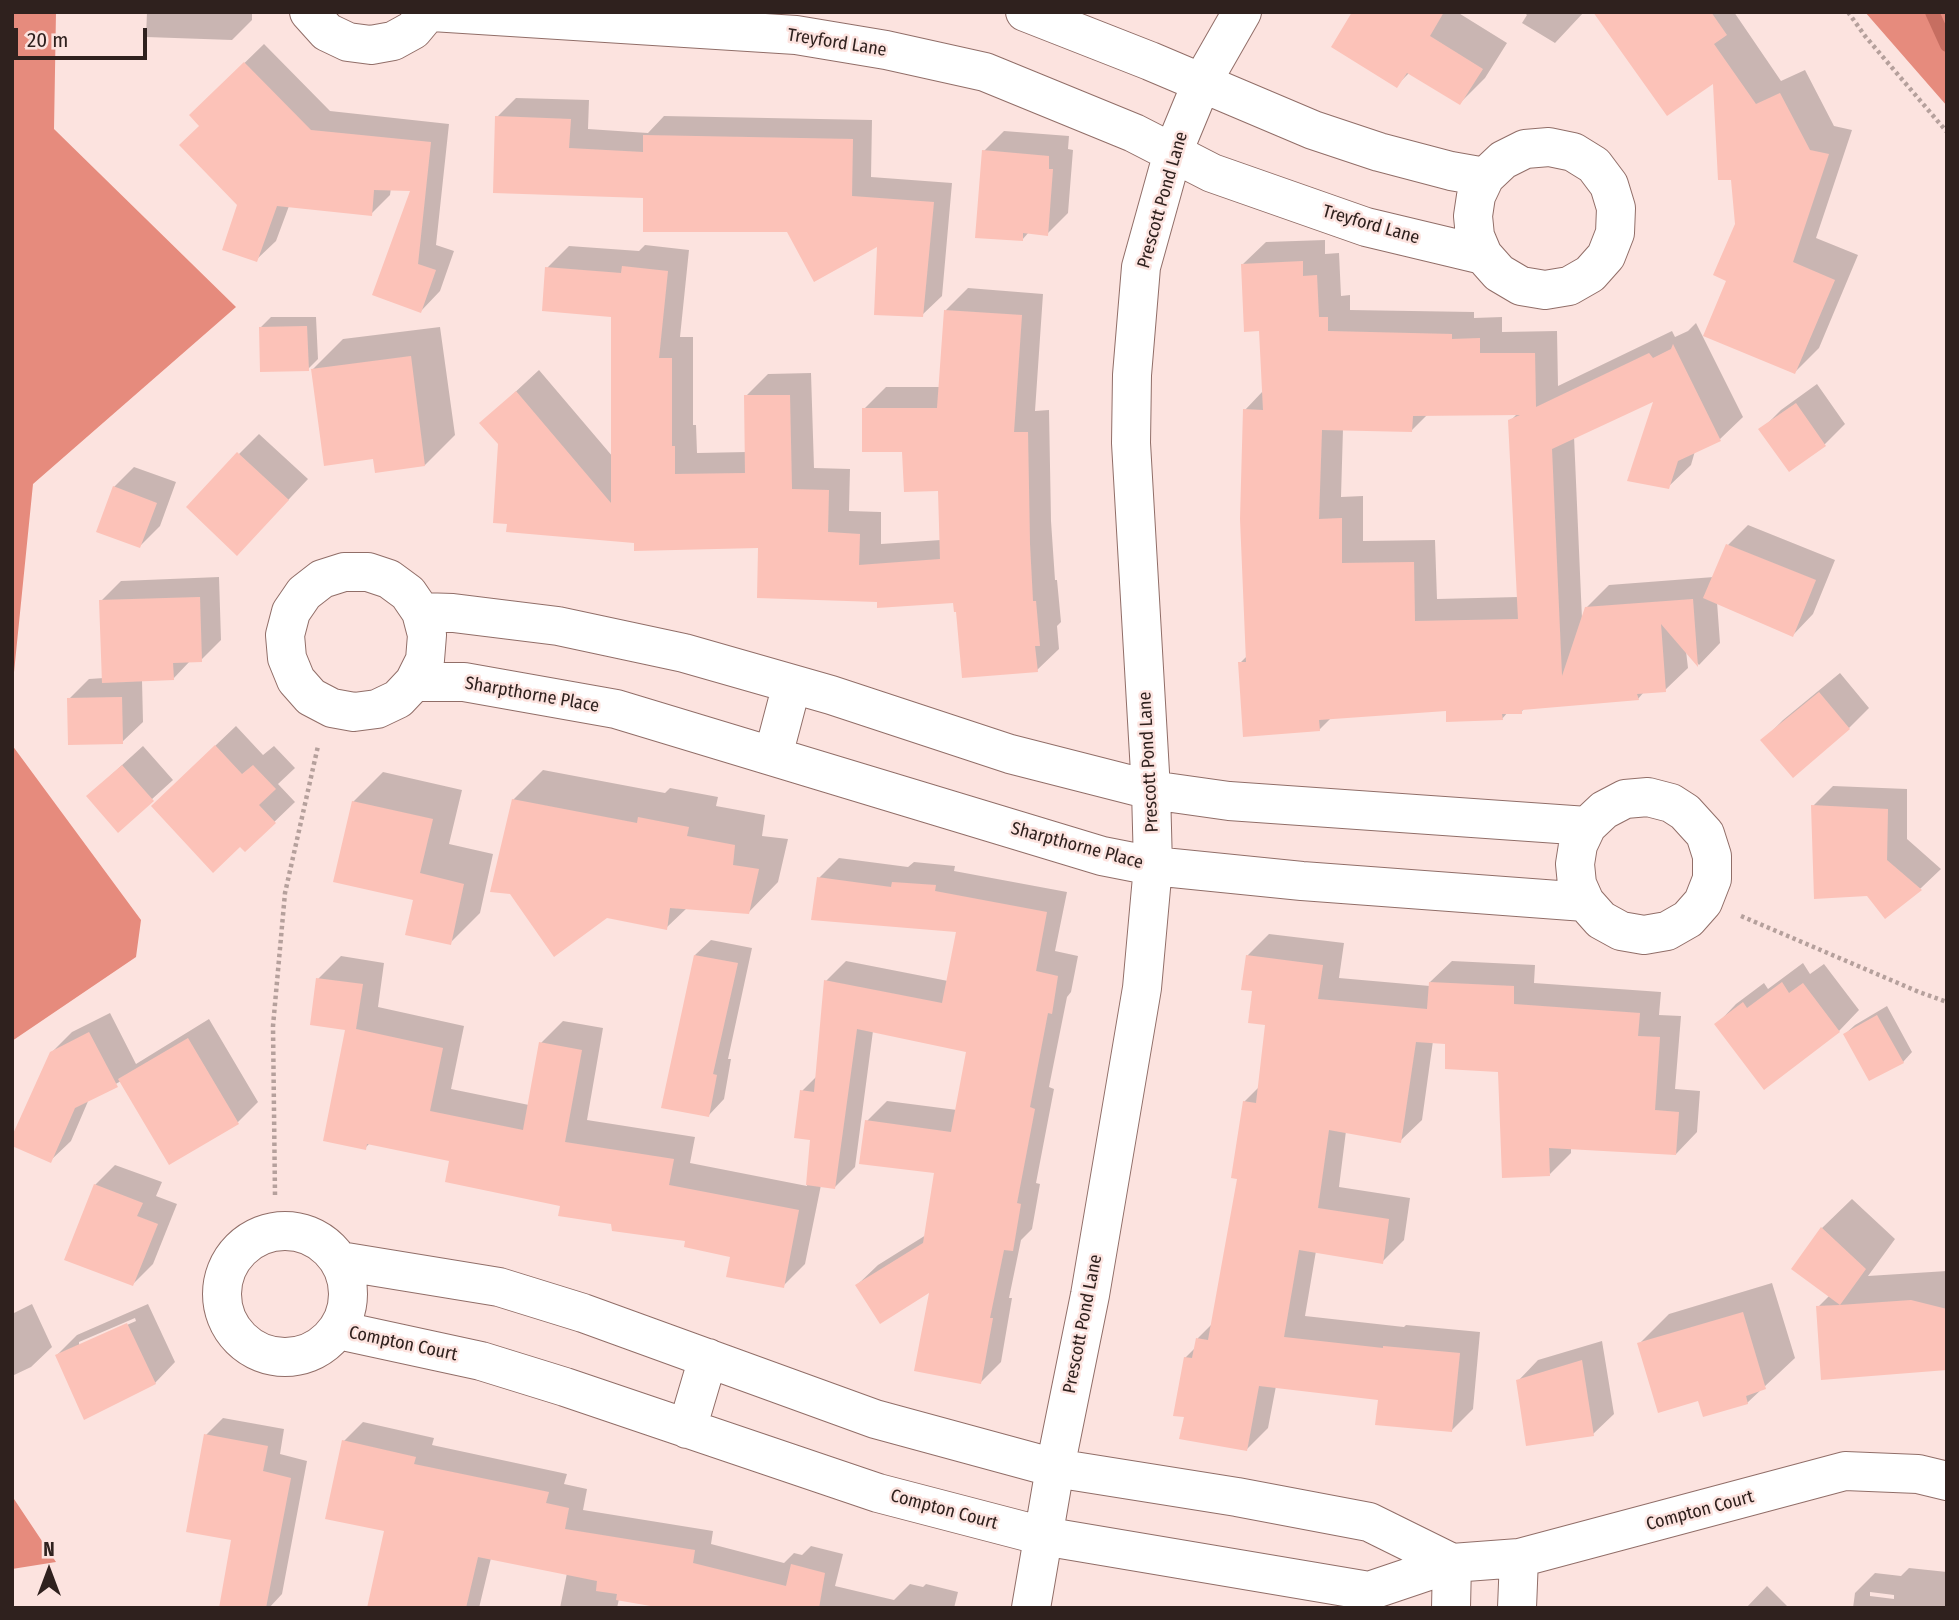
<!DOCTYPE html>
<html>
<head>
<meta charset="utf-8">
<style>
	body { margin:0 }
	#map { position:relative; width:1959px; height:1620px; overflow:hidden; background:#fce3df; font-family:"Fira Sans Condensed",sans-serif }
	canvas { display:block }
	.frame { position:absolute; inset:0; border:14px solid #2f211e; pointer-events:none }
	.north { position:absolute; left:14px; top:1536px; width:70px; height:70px; -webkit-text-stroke:5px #fce3df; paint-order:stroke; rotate:0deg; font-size:19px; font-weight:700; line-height:28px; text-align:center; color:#2f211e }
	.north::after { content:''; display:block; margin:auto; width:24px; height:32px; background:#2f211e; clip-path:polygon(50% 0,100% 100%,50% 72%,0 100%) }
	.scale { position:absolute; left:14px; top:28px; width:133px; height:32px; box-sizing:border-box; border:4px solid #2f211e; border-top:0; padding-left:9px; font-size:21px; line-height:24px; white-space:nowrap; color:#2f211e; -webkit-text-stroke:5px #fce3df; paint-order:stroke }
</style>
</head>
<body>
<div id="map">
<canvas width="1959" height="1620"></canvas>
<div class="frame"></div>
<div class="north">N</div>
<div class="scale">20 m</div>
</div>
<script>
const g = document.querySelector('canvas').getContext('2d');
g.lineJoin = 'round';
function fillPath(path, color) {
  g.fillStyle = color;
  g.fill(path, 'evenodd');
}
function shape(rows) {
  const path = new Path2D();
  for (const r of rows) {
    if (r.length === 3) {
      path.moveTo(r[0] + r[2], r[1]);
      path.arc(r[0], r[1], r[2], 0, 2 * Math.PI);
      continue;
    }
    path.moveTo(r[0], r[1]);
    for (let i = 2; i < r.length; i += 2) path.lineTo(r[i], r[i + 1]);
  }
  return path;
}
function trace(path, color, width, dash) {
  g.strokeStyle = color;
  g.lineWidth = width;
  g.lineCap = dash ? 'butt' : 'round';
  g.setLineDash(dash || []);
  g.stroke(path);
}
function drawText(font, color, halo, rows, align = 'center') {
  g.font = font + ' "Fira Sans Condensed",sans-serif';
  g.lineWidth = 5;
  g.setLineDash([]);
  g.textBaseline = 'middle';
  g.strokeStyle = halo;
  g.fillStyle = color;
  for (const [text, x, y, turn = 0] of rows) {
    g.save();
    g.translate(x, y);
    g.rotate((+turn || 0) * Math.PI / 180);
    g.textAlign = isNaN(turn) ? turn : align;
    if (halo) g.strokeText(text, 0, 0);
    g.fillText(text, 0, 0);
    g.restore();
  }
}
fillPath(shape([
	[12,12,56,12,54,129,236,307,33,484,12,692],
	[1865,12,1947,12,1947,106],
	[12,745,141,920,136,957,12,1041],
	[12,1496,56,1562,12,1569]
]), '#e68b7d');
fillPath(shape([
	[147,12,252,12,252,20,232,40,146,37],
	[1354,12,1457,12,1507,43,1485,78,1460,103,1410,72,1397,85],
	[1524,12,1584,12,1555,43,1522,23,1527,15],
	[1632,12,1734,12,1781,81,1805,70,1834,126,1852,130,1816,238,1858,255,1819,348,1795,372,1728,280,1736,224,1733,178,1715,81],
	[264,44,330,111,449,124,436,245,454,251,440,291,421,311,412,189,391,188,390,195,371,214,289,206,276,241,256,260,240,205,201,126,191,115],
	[516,98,589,100,588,129,648,133,664,116,872,120,871,177,952,183,942,296,922,315,879,244,788,230,645,197,497,117],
	[1004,131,1069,136,1068,149,1073,150,1068,213,1047,234,1029,232,1022,240,984,151],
	[1325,240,1325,254,1339,253,1341,296,1350,295,1350,310,1474,312,1474,318,1502,317,1502,332,1557,331,1558,386,1672,331,1675,337,1688,331,1696,323,1743,417,1720,439,1695,451,1691,465,1668,487,1656,399,1574,436,1582,619,1586,608,1609,585,1714,577,1728,545,1748,525,1835,560,1813,614,1793,635,1717,602,1720,643,1699,665,1686,651,1688,668,1665,690,1644,692,1638,699,1525,708,1521,712,1508,712,1502,719,1448,709,1332,717,1319,730,1240,663,1247,656,1245,410,1263,391,1261,329,1243,264,1266,242],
	[1518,413,1510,421,1518,597,1437,599,1435,540,1363,541,1363,496,1341,497,1343,429,1412,430,1427,415],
	[645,245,689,250,680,337,693,337,693,425,696,425,697,453,747,452,746,396,768,374,811,373,814,468,850,469,849,511,881,512,881,544,941,540,940,489,864,409,886,387,940,387,946,310,968,288,1043,294,1035,411,1049,410,1051,521,1055,580,1057,580,1061,622,1057,626,1059,649,1037,670,958,610,955,602,878,600,760,547,635,541,500,443,482,423,539,370,613,457,613,316,547,268,569,246,639,251],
	[271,317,316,317,318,359,308,369,261,327],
	[440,327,455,435,425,465,374,457,313,369,343,339],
	[1817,384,1845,424,1825,444,1789,470,1761,430,1781,410],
	[259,434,308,479,257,533,239,454],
	[134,467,176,482,160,526,140,546,114,487],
	[219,577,221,640,201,660,191,660,173,679,142,680,143,722,122,742,69,699,89,679,104,678,101,601,121,581],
	[1840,673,1869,708,1849,728,1763,740,1783,720],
	[236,726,263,755,274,746,295,768,278,784,295,802,245,850,173,786],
	[143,746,173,780,118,830,88,796],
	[543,770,665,793,670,788,718,797,716,806,765,815,762,836,788,839,778,882,748,913,687,908,666,928,513,800],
	[383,772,462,790,449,844,493,854,480,913,450,943,415,899,353,802],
	[1833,786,1907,789,1907,839,1941,869,1921,888,1886,916,1813,806],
	[839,858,908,867,914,862,955,866,954,871,1067,892,1055,951,1078,956,1071,992,1067,997,1049,1087,1054,1089,1036,1183,1040,1184,1032,1229,1021,1240,1009,1298,1012,1298,1001,1362,981,1382,932,1290,857,1285,878,1265,926,1235,936,1171,867,1121,887,1101,957,1110,969,1051,873,1031,855,1167,835,1187,821,1185,805,1264,783,1286,732,1255,687,1240,613,1222,562,1205,451,1160,370,1143,365,1148,347,1029,318,979,341,956,384,963,378,1007,464,1026,451,1089,529,1105,541,1043,563,1021,603,1028,587,1120,695,1137,690,1163,807,1186,812,1138,802,1091,817,1076,826,981,846,961,948,981,958,930,819,878],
	[1269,934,1344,943,1339,978,1430,986,1430,982,1452,961,1535,965,1534,983,1661,992,1659,1015,1681,1016,1675,1089,1700,1091,1697,1132,1676,1154,1571,1148,1571,1153,1550,1174,1500,1070,1447,1042,1433,1041,1422,1120,1400,1141,1346,1131,1339,1187,1410,1198,1404,1240,1382,1262,1316,1251,1305,1316,1404,1327,1406,1325,1480,1332,1473,1409,1451,1431,1380,1398,1276,1386,1268,1428,1246,1450,1186,1416,1185,1358,1196,1347,1198,1338,1212,1324,1239,1178,1244,1102,1260,1086,1266,1024,1254,990,1247,956],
	[711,940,752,948,728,1059,731,1059,724,1099,709,1115,695,955],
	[1803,963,1810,974,1824,964,1859,1010,1839,1031,1716,1025,1736,1004,1764,983,1768,989],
	[1887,1006,1912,1052,1903,1062,1845,1034,1855,1025],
	[110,1013,136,1064,209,1019,258,1102,238,1122,170,1163,121,1081,89,1099,71,1141,50,1161,51,1053,72,1032],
	[115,1165,162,1182,156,1196,177,1204,153,1264,133,1284,95,1185],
	[1852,1199,1895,1239,1868,1276,1947,1271,1947,1368,1818,1307,1830,1295,1822,1228],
	[1772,1283,1795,1358,1747,1403,1699,1399,1639,1344,1669,1314],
	[32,1304,52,1347,31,1367,12,1376,12,1314],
	[148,1304,175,1362,155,1383,57,1355,77,1335],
	[135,1318,136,1321,79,1346,79,1342],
	[1602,1341,1614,1414,1593,1434,1518,1381,1538,1360],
	[223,1418,284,1429,280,1454,307,1461,282,1594,269,1608,245,1608,233,1539,206,1435],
	[363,1422,434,1438,432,1445,567,1474,564,1484,587,1489,583,1510,713,1531,711,1544,784,1563,794,1553,802,1555,811,1546,843,1554,835,1586,894,1600,910,1584,923,1587,926,1584,958,1592,954,1608,673,1608,619,1599,617,1608,560,1608,567,1573,491,1558,479,1608,368,1608,386,1530,344,1441],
	[1909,1568,1947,1572,1947,1608,1853,1608,1855,1593,1875,1573,1901,1576],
	[1870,1592,1894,1595,1894,1599,1870,1596],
	[1767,1586,1789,1608,1746,1608]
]), '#0003');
trace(shape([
	[1932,12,1947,45]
]), '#c66e61', 14);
fillPath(shape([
	[1352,12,1444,12,1430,36,1483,69,1460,105,1407,73,1397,88,1331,47],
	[1593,12,1711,12,1727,35,1714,44,1756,104,1780,93,1810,150,1829,154,1793,262,1835,280,1795,374,1703,336,1726,281,1713,275,1735,224,1731,180,1718,180,1713,84,1667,116],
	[244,62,311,130,431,142,418,264,436,270,421,313,372,295,410,191,374,190,372,216,277,206,257,262,222,250,237,205,179,145,199,126,189,115],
	[495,116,571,119,569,148,643,152,643,135,853,139,852,196,934,202,923,317,874,315,877,247,814,282,787,232,643,232,643,198,493,193],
	[982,150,1049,156,1049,169,1053,169,1048,236,1023,233,1023,241,975,238],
	[1303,261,1303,276,1317,275,1319,317,1328,317,1328,331,1452,334,1452,339,1480,338,1480,353,1535,353,1536,407,1649,353,1653,358,1671,349,1673,344,1721,441,1678,461,1669,489,1627,481,1653,402,1552,449,1562,676,1585,607,1693,599,1698,667,1661,624,1666,692,1637,694,1639,700,1522,710,1522,714,1502,714,1503,720,1446,722,1446,711,1319,720,1320,731,1243,737,1238,662,1246,662,1240,519,1243,409,1263,410,1259,331,1244,332,1241,264],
	[1520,415,1508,420,1518,619,1415,621,1414,562,1342,563,1342,518,1319,519,1322,430,1412,432,1413,416],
	[622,266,668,271,659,358,672,358,672,446,675,446,675,474,745,473,744,395,790,395,792,489,829,490,828,532,860,534,859,565,940,559,938,491,904,492,902,452,862,452,862,408,937,408,944,310,1022,315,1014,432,1028,432,1030,544,1033,601,1036,601,1040,646,1035,646,1038,672,962,678,956,612,954,612,953,603,877,608,877,602,757,598,758,548,634,551,634,543,506,532,507,524,493,523,498,444,479,423,516,391,611,503,611,317,542,311,545,267,621,273],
	[307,326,309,371,260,372,259,327],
	[411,356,425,466,375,473,373,459,324,466,311,369],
	[1796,403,1826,446,1789,472,1758,429],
	[237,452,289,500,237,556,186,507],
	[113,486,157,503,140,548,96,532],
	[1726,544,1816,580,1793,637,1703,598],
	[200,597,202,662,173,663,174,680,102,683,99,600],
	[1819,692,1850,729,1793,778,1760,740],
	[122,697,123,744,68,745,67,698],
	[215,745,242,774,253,765,276,789,259,805,276,823,245,852,240,847,213,873,151,806],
	[122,765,154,801,118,833,86,796],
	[512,799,637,823,638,817,689,827,687,836,735,845,733,865,759,869,749,914,670,908,667,930,607,918,554,957,510,894,490,892],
	[352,801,433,819,420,873,464,884,451,945,405,935,413,900,333,882],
	[1811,805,1888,809,1887,860,1922,890,1885,919,1867,896,1814,899],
	[817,877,891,887,892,882,936,885,935,891,1047,912,1036,971,1058,976,1052,1014,1048,1013,1030,1107,1035,1109,1017,1203,1021,1204,1013,1251,1004,1250,990,1318,993,1318,981,1384,914,1371,929,1293,880,1324,855,1285,923,1243,934,1173,859,1164,865,1120,951,1132,966,1052,857,1029,835,1189,806,1185,810,1140,794,1138,800,1090,814,1092,824,980,942,1003,956,932,811,920],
	[694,955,738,963,713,1074,717,1075,709,1117,661,1108],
	[1246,955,1323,965,1318,999,1427,1009,1429,982,1514,986,1514,1004,1640,1013,1638,1036,1660,1037,1655,1110,1679,1112,1676,1155,1549,1148,1550,1176,1502,1178,1498,1072,1445,1069,1445,1044,1416,1042,1401,1143,1329,1130,1318,1208,1389,1219,1383,1264,1299,1250,1284,1337,1383,1348,1383,1346,1460,1353,1452,1432,1375,1425,1378,1400,1259,1386,1247,1451,1179,1439,1184,1417,1173,1416,1184,1357,1192,1358,1196,1338,1208,1340,1237,1179,1231,1178,1243,1101,1256,1103,1265,1025,1248,1023,1252,991,1241,990],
	[316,978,363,984,356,1029,443,1048,430,1111,523,1130,539,1042,582,1050,565,1142,674,1159,669,1185,799,1210,784,1288,726,1277,730,1257,684,1247,685,1241,612,1231,611,1224,558,1216,560,1206,445,1182,449,1161,367,1144,366,1150,323,1141,345,1030,310,1025],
	[1782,982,1789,993,1803,983,1840,1032,1764,1090,1714,1024,1743,1002,1747,1008],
	[1877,1015,1904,1063,1869,1081,1843,1034],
	[89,1032,118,1087,75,1108,51,1163,12,1146,12,1136,50,1052],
	[188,1038,239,1124,169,1165,118,1079],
	[94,1184,143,1203,137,1216,158,1224,133,1286,64,1260],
	[1821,1227,1866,1269,1840,1305,1911,1300,1947,1309,1947,1370,1821,1380,1816,1306,1840,1305,1791,1269],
	[1743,1312,1766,1389,1746,1396,1748,1404,1703,1417,1698,1401,1658,1413,1637,1343],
	[127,1323,156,1384,84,1420,55,1355],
	[1582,1360,1594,1436,1526,1446,1516,1380],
	[204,1434,268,1446,263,1471,291,1478,266,1608,219,1608,231,1540,186,1532],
	[342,1440,416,1457,414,1464,549,1492,546,1503,569,1508,565,1529,695,1550,693,1563,786,1586,791,1564,825,1573,819,1608,662,1608,616,1600,617,1594,596,1591,597,1581,478,1557,466,1608,367,1608,384,1531,325,1519]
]), '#fcc2b8');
const street = shape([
	[309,12,327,32,348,42,371,45,393,41,413,30,428,12],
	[432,12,796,35,886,50,985,72,1134,133,1212,173,1366,227,1483,255,1499,273,1521,286,1545,290,1569,286,1590,274,1606,256,1615,233,1616,208,1609,185,1594,165,1573,152,1549,147,1525,149,1503,160,1485,177,1451,171,1379,152,1313,130,1150,61,1025,12],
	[1483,255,1475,236,1473,216,1476,196,1485,177],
	[414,682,425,660,427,635,421,612],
	[773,756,792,684],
	[1585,902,1577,884,1575,864,1578,845,1587,826,1604,810,1625,799,1648,797,1671,803,1685,812,1705,834,1712,856,1712,879,1703,902,1688,919,1667,931,1644,935,1621,931,1601,920,1585,902,1302,881,1153,866,1102,856,616,709,464,682,414,682,398,699,377,709,354,712,332,708,311,697,296,680,287,658,285,635,291,612,304,593,322,579,344,572,368,572,389,579,408,593,421,612,453,613,558,626,684,653,831,695,1010,754,1151,790,1229,801,1587,826],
	[285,1294,63],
	[338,1330,481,1361,565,1387,878,1493,1043,1536,1369,1591,1452,1563,1369,1522,1237,1497,1055,1468,875,1419,583,1313,499,1287,340,1261],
	[687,1429,708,1358],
	[1031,1608,1055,1468,1090,1295,1142,988,1153,866,1151,790,1131,443,1132,375,1141,267,1173,152,1202,82,1242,12],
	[1451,1608,1452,1563,1519,1558,1845,1471,1918,1474,1947,1481],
	[1517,1608,1519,1558]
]);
trace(street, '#916e68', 40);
trace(shape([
	[1848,12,1865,36,1947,132],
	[1741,916,1919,992,1947,1002],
	[275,1195,273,1026,285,893,318,746]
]), '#b5a09c', 4.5, [3.5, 3.5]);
trace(street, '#fff', 38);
drawText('18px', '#2f211e', '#fce3df', [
	["Treyford Lane",837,43,9],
	["Prescott Pond Lane",1163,200,-74],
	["Treyford Lane",1371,225,16],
	["Sharpthorne Place",532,695,10],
	["Prescott Pond Lane",1149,762,-93],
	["Sharpthorne Place",1077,846,15],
	["Prescott Pond Lane",1083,1324,-79],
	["Compton Court",403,1344,12],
	["Compton Court",944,1510,15],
	["Compton Court",1700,1511,-15]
]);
</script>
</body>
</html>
